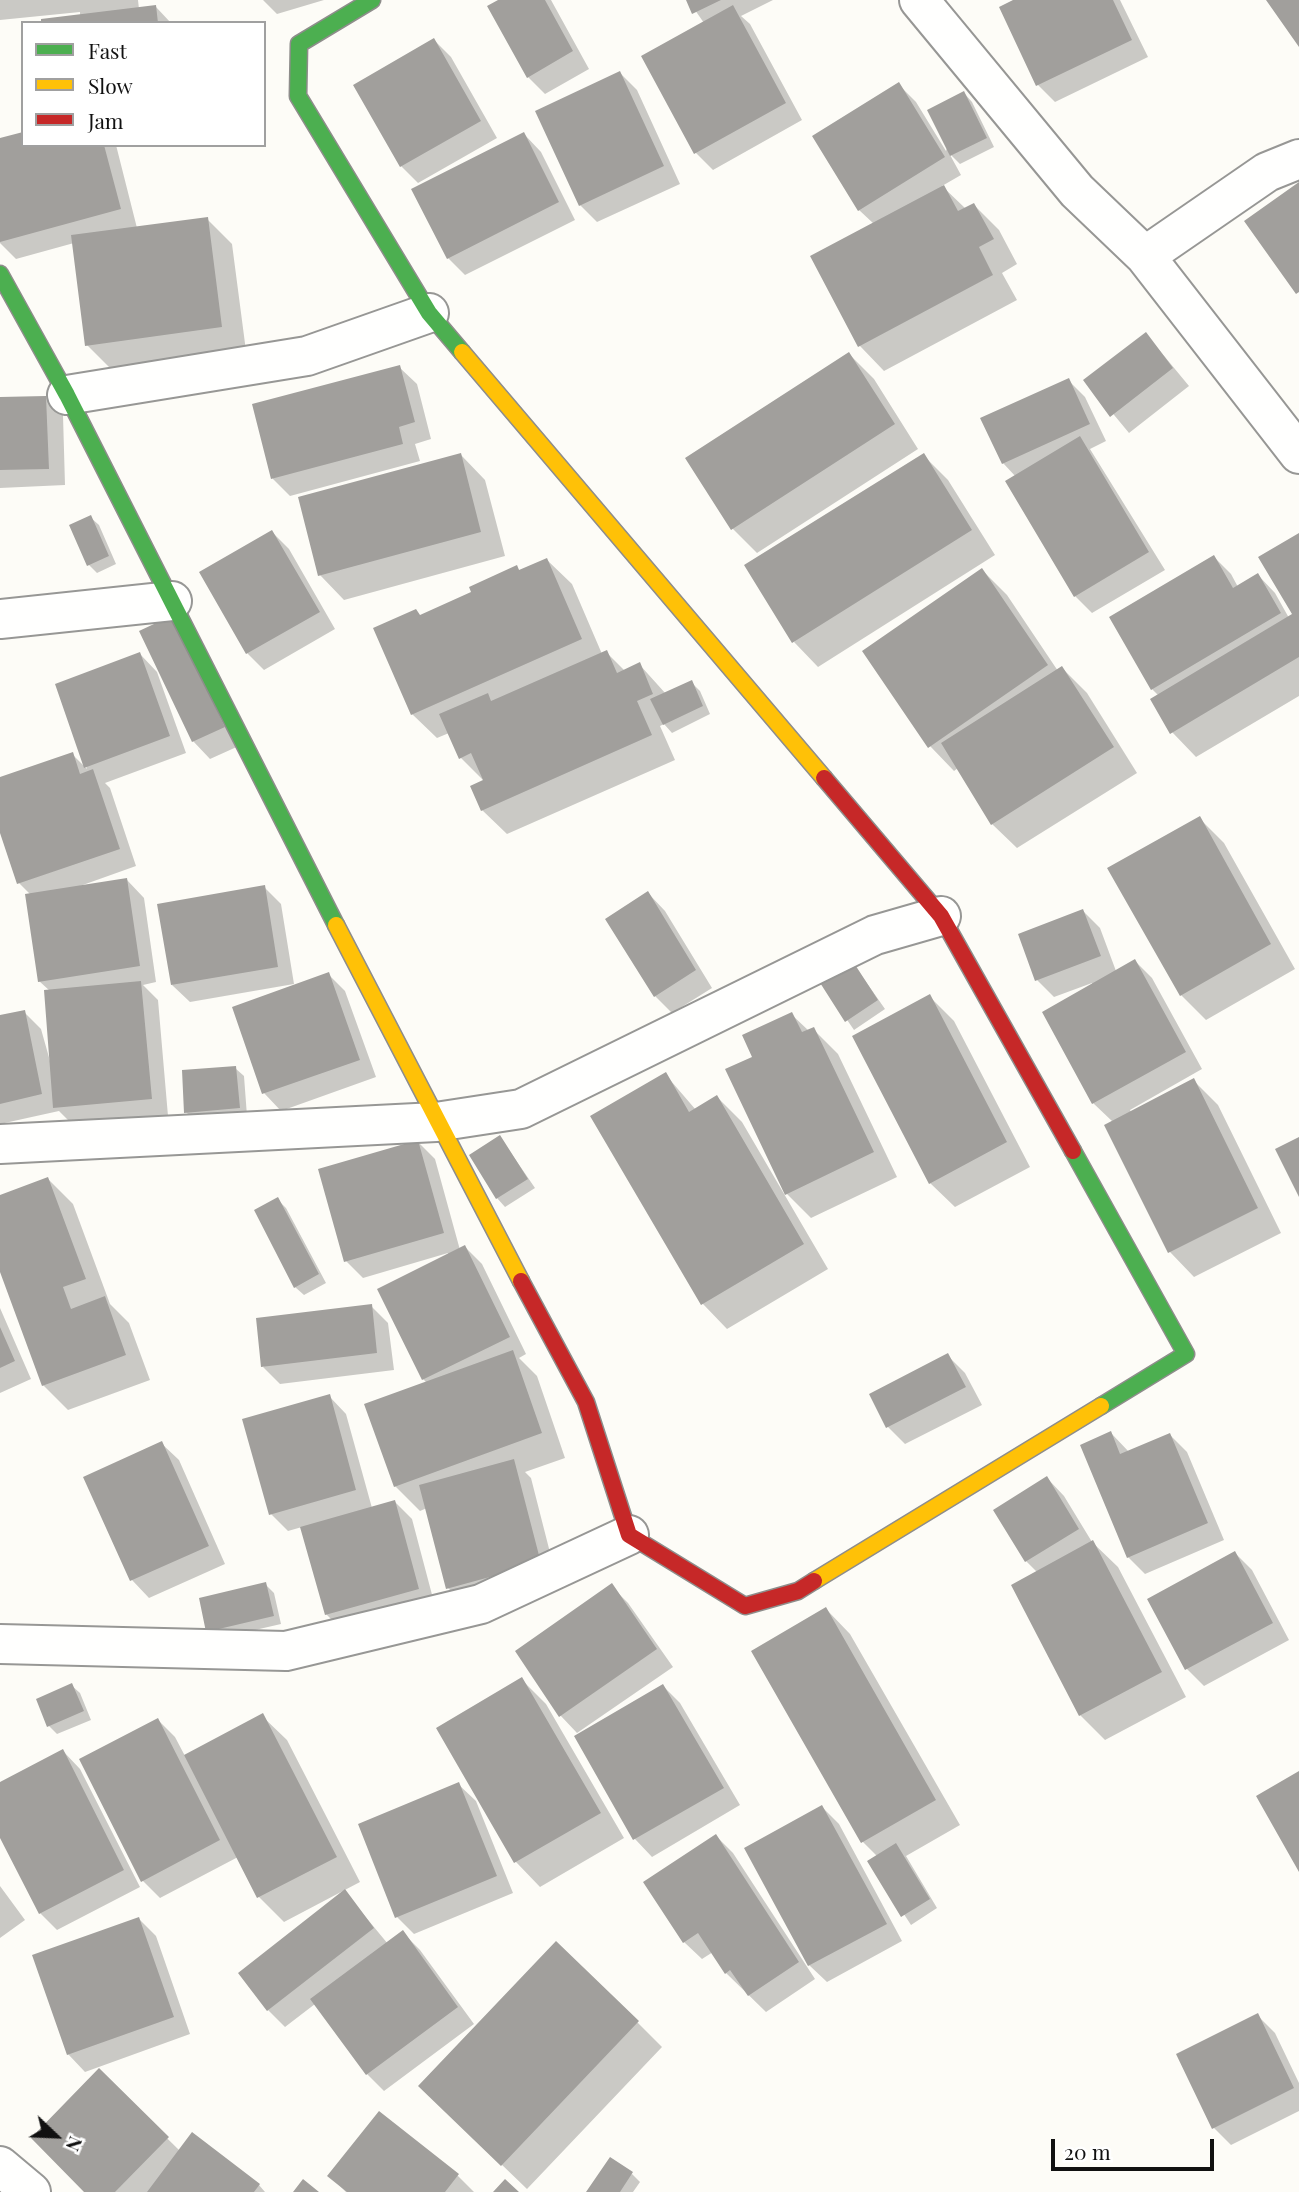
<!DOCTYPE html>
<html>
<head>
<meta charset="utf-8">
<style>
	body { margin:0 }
	#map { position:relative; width:1299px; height:2192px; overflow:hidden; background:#fdfcf7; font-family:"Playfair Display",serif }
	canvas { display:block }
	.legend { position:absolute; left:21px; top:21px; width:245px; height:126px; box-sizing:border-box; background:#fff; border:2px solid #a0a0a0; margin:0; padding:9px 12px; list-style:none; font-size:21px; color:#111 }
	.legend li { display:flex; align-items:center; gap:14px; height:35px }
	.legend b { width:35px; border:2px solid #a0a0a0 }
	.north { position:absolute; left:21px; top:2101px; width:70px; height:70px; -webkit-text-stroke:5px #fff; paint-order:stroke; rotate:113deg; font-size:19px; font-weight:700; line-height:28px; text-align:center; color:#111 }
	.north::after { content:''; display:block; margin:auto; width:24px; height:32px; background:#111; clip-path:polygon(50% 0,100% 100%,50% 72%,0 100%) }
	.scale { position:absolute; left:1051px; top:2139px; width:163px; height:32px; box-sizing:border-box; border:4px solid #111; border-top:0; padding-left:9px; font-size:21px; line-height:24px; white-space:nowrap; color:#111; -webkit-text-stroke:5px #fff; paint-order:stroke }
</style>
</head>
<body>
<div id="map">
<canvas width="1299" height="2192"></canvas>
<ul class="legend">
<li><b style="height:9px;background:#4caf50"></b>Fast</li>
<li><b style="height:9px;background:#ffc107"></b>Slow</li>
<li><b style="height:9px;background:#c62828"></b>Jam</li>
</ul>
<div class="north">N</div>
<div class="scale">20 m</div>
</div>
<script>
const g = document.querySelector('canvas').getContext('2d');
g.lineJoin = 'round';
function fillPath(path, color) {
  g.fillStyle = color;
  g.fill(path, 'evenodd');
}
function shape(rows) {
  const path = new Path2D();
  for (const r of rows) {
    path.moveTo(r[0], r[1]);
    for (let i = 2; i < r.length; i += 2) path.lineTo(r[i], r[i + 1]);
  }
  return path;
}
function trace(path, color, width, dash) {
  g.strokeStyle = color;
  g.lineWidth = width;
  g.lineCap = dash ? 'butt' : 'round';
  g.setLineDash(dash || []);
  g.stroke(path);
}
fillPath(shape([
	[0,0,138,0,139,9,156,7,171,23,43,23,80,16,80,12,0,20],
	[263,0,324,0,277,14],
	[501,0,551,0,589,69,545,94,528,77],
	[688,0,773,0,741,16,750,24,802,120,713,170,696,153,704,23],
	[1017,0,1120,0,1148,57,1055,102,1038,85],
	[434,40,451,57,497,138,418,183,401,166],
	[620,73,637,90,680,184,597,222,580,205],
	[899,85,916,102,946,151,964,93,972,102,994,147,960,164,949,153,961,175,942,186,966,209,974,205,999,230,1017,264,1002,273,1017,300,884,371,860,346,874,224,859,210],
	[524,134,541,152,575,220,465,275,448,258],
	[0,140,23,145,116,145,137,228,207,219,232,244,246,351,112,370,87,345,74,243,16,259,0,243],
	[1146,334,1189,386,1129,433,1086,381],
	[849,354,874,379,918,449,757,553,732,528],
	[399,367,417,384,431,439,415,444,420,461,290,496,273,479,255,406],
	[1068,380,1085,397,1106,441,1090,449,1165,570,1092,613,1075,596,1008,482,1016,477,1003,463],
	[46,397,63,415,65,485,0,488,0,399],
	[461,455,485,480,505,556,344,600,320,575],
	[923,455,948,480,995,555,818,667,794,642],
	[90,517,99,525,116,564,97,573,89,565],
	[272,532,289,549,335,629,264,670,247,653,201,573],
	[1299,535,1299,696,1196,757,1172,732,1159,696,1152,689,1214,557,1231,574,1238,587,1258,575,1275,593,1289,618,1295,615],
	[547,560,572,584,602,654,606,652,625,671,639,664,666,694,691,682,700,691,710,714,672,733,664,724,660,726,675,760,507,834,482,810,485,782,461,758,449,733,437,738,412,714,421,616,473,593,516,567,520,571],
	[982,570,1007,595,1058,671,1062,668,1087,693,1137,773,1017,848,992,824,958,768,954,771,930,746],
	[141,632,241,745,210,759,193,741],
	[140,654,157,672,186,753,105,783,110,788,136,866,80,886,127,880,144,898,156,982,143,985,158,1000,168,1116,72,1124,59,1111,0,1124,0,1017,24,1012,41,1029,52,1068,50,991,39,981,31,895,19,883,0,827,0,779,72,754,87,769,57,685],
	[1199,818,1224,843,1295,969,1206,1020,1181,995],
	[264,887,281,904,294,984,190,1002,172,985],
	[648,893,665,911,712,988,672,1013,655,996],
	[1083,911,1100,928,1116,971,1135,961,1152,978,1202,1069,1130,1110,1131,1112,1193,1080,1218,1105,1281,1233,1194,1277,1170,1252,1106,1125,1113,1122,1093,1103,1092,983,1054,997,1037,980],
	[850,959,885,1009,854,1030,819,979],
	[328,974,345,991,376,1077,281,1111,264,1093],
	[930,997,954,1021,1030,1167,955,1207,930,1183],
	[791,1014,809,1031,813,1029,838,1054,897,1177,811,1218,784,1191,754,1058],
	[235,1068,244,1076,247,1116,194,1120,186,1112],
	[665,1074,696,1110,717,1097,742,1122,828,1269,727,1329,703,1304,593,1117],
	[500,1137,535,1188,505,1207,497,1198],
	[418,1142,435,1159,460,1250,465,1247,482,1264,526,1354,519,1358,537,1376,565,1458,525,1472,531,1478,557,1580,465,1605,448,1588,427,1508,420,1511,395,1486,427,1383,423,1379,448,1253,363,1278,346,1261],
	[48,1179,73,1204,110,1304,129,1323,150,1380,68,1410,43,1385,0,1267,0,1197],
	[277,1199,286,1208,326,1283,304,1295,295,1287],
	[371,1306,388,1323,394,1370,280,1384,263,1367],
	[0,1308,31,1379,0,1393],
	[948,1356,965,1373,982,1405,905,1444,888,1427,871,1394],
	[329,1396,346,1414,372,1508,395,1502,412,1519,435,1606,344,1632,326,1614,302,1527,288,1531,271,1514],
	[1111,1433,1129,1452,1170,1435,1187,1452,1224,1540,1145,1574,1128,1557],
	[161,1443,179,1460,225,1564,149,1598,132,1580,85,1478],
	[1047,1478,1064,1496,1092,1542,1118,1567,1186,1697,1105,1740,1080,1715,1013,1586,1038,1573,1026,1561],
	[1235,1553,1252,1570,1289,1640,1204,1686,1187,1669,1150,1600],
	[265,1584,274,1593,281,1624,216,1639,207,1631],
	[611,1586,628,1603,673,1667,577,1733,560,1715],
	[826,1609,850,1634,960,1825,906,1856,937,1908,911,1925,870,1862,878,1857,863,1842],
	[522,1680,546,1704,624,1838,540,1887,516,1862],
	[71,1685,80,1693,91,1720,57,1734,49,1726],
	[663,1686,680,1703,740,1805,652,1857,635,1839,576,1737],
	[262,1716,287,1740,360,1882,284,1922,259,1897,238,1857,160,1898,143,1881,158,1720,175,1737,185,1756],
	[63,1751,80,1769,140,1887,57,1930,40,1913,0,1835,0,1784],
	[458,1784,476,1801,513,1893,414,1934,397,1917],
	[822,1807,839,1824,902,1941,827,1982,809,1965],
	[716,1836,733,1853,815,1979,766,2012,726,1973,713,1952,702,1959,684,1942,645,1882],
	[0,1886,25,1920,0,1938],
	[345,1892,388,1944,403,1933,420,1950,474,2024,384,2091,367,2074,315,2004,285,2027,268,2010],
	[139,1919,156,1936,190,2034,85,2072,68,2054],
	[1258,2016,1275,2033,1299,2083,1299,2111,1231,2145,1214,2128],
	[637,2022,662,2047,527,2189,445,2110],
	[99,2071,180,2151,259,2185,265,2192,87,2192],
	[379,2113,458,2176,474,2192,346,2192,329,2175],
	[632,2174,640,2182,633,2192,588,2192]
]), '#0003');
fillPath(shape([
	[498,0,545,0,573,51,527,78,487,6],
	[686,0,721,0,692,14],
	[1013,0,1113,0,1132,40,1036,86,999,7],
	[1266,0,1299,0,1299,47],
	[156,5,158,23,41,23,41,19],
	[733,5,786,103,694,154,641,56],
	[434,38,481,121,400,167,353,85],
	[620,71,664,166,579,206,535,111],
	[899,82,945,157,858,211,812,136],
	[964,91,987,138,950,156,927,110],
	[23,132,23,145,104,145,121,209,0,242,0,138],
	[524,132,559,202,447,259,411,189],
	[1299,182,1299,292,1296,294,1244,221],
	[944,185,958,211,974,203,994,239,979,247,993,275,858,347,810,256],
	[208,217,222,327,85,346,71,235],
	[1146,332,1173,368,1110,417,1083,380],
	[849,352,895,424,731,530,685,458],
	[400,365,415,422,399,427,403,444,271,479,252,404],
	[1069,378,1090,424,1002,464,980,418],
	[46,396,49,469,0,470,0,397],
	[1080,436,1149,552,1074,597,1005,481],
	[461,453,481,532,318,576,298,497],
	[924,453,972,530,792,643,744,565],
	[91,515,109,556,87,566,69,525],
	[272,530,320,612,246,654,199,572],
	[1299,533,1299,657,1170,734,1150,699,1292,614,1258,557],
	[1214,555,1233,588,1258,573,1281,613,1151,690,1109,617],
	[547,558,582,639,411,715,373,628,416,609,420,615,471,592,469,587,517,565,519,570],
	[982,568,1048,665,928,748,862,651],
	[171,616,225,727,192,742,139,631],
	[607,650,617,673,640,662,653,694,637,701,652,735,481,811,470,786,483,780,471,753,459,759,439,714,488,693,491,701],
	[140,652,170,736,84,768,55,684],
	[1062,666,1114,747,991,825,941,743],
	[692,680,703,706,663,725,650,699],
	[73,752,80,774,93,769,120,849,17,884,0,833,0,777],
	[1200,816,1271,944,1180,996,1107,868],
	[127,878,140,966,38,982,25,894],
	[265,885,278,967,171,985,157,904],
	[648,891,696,970,654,997,605,919],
	[1083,909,1101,956,1035,981,1018,934],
	[850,957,878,1000,845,1022,817,978],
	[1135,959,1186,1052,1092,1104,1042,1012],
	[329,972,360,1060,262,1094,232,1007],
	[141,981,152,1099,53,1108,44,990],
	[930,994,1007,1142,929,1184,852,1036],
	[25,1010,42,1094,0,1104,0,1015],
	[792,1012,802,1032,814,1027,874,1152,785,1195,725,1069,752,1057,742,1035],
	[236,1066,240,1108,184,1113,182,1070],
	[666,1072,689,1112,717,1095,804,1244,701,1305,590,1116],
	[1194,1078,1258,1208,1168,1253,1104,1125],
	[500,1135,528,1179,496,1199,469,1155],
	[1299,1137,1299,1197,1275,1149],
	[418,1140,444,1233,344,1262,318,1169],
	[48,1177,86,1279,63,1287,71,1309,105,1296,126,1355,42,1386,0,1272,0,1195],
	[278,1197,319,1274,294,1288,254,1210],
	[465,1245,510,1337,422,1380,377,1289],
	[372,1304,377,1353,261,1367,256,1318],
	[0,1327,15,1361,0,1368],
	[513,1350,542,1433,394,1487,364,1404],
	[948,1353,966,1387,886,1428,869,1394],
	[330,1394,356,1490,269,1515,242,1419],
	[1111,1431,1120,1454,1170,1433,1208,1523,1127,1558,1080,1445],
	[162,1441,209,1546,130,1581,83,1477],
	[514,1459,541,1563,446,1589,419,1485],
	[1047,1476,1079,1529,1025,1562,993,1510],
	[395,1500,419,1589,325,1615,300,1527],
	[1093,1540,1162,1672,1079,1716,1011,1585],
	[1235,1551,1273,1623,1185,1670,1147,1599],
	[266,1582,274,1616,206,1632,199,1598],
	[612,1583,657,1649,559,1717,515,1651],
	[826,1607,936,1800,861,1843,751,1651],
	[522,1677,601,1813,514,1863,436,1728],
	[72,1683,84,1711,47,1727,36,1699],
	[663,1684,724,1788,633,1840,574,1736],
	[263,1713,337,1857,257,1898,184,1755],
	[158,1718,220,1840,141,1882,79,1759],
	[63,1749,124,1870,39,1914,0,1838,0,1782],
	[1299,1771,1299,1872,1256,1796],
	[459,1782,497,1876,395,1918,358,1824],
	[822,1805,887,1924,808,1966,744,1848],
	[716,1834,799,1962,748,1996,730,1970,725,1974,698,1933,683,1943,643,1882],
	[896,1843,930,1899,901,1917,867,1861],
	[345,1889,374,1928,267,2011,238,1973],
	[139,1917,174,2017,67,2055,32,1955],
	[403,1930,458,2007,366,2075,310,1999],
	[556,1941,639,2021,501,2166,418,2086],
	[1258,2013,1294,2088,1212,2129,1176,2054],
	[99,2068,169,2137,115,2192,84,2192,31,2138],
	[379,2111,459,2174,445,2192,347,2192,327,2176],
	[192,2132,260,2184,254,2192,147,2192],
	[610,2157,633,2172,620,2192,586,2192],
	[303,2179,319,2192,293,2192],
	[505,2179,519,2192,493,2192]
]), '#a19f9c');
const street = shape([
	[919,0,1077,191,1145,256,1299,454],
	[1145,256,1267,172,1299,159],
	[67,395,307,356,429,313],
	[0,619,172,601],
	[0,1144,436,1122,521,1109,875,935,941,916],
	[0,1644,286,1651,481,1604,629,1535],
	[0,2166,31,2192]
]);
const fast = shape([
	[372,0,299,44,298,96,429,313,462,352],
	[0,274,67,395,336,925],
	[1073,1151,1186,1354,1101,1406]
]);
const slow = shape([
	[462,352,824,778],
	[336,925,521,1281],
	[814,1581,1101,1406]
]);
const jam = shape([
	[824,778,941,916,1073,1151],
	[521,1281,586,1402,629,1535,745,1606,798,1591,814,1581]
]);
trace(street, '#979795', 42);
trace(fast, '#8e8d8b', 19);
trace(slow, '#8e8d8b', 19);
trace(jam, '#8e8d8b', 19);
trace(street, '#fffffe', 38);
trace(fast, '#4caf50', 16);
trace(slow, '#ffc107', 16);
trace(jam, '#c62828', 16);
</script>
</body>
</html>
